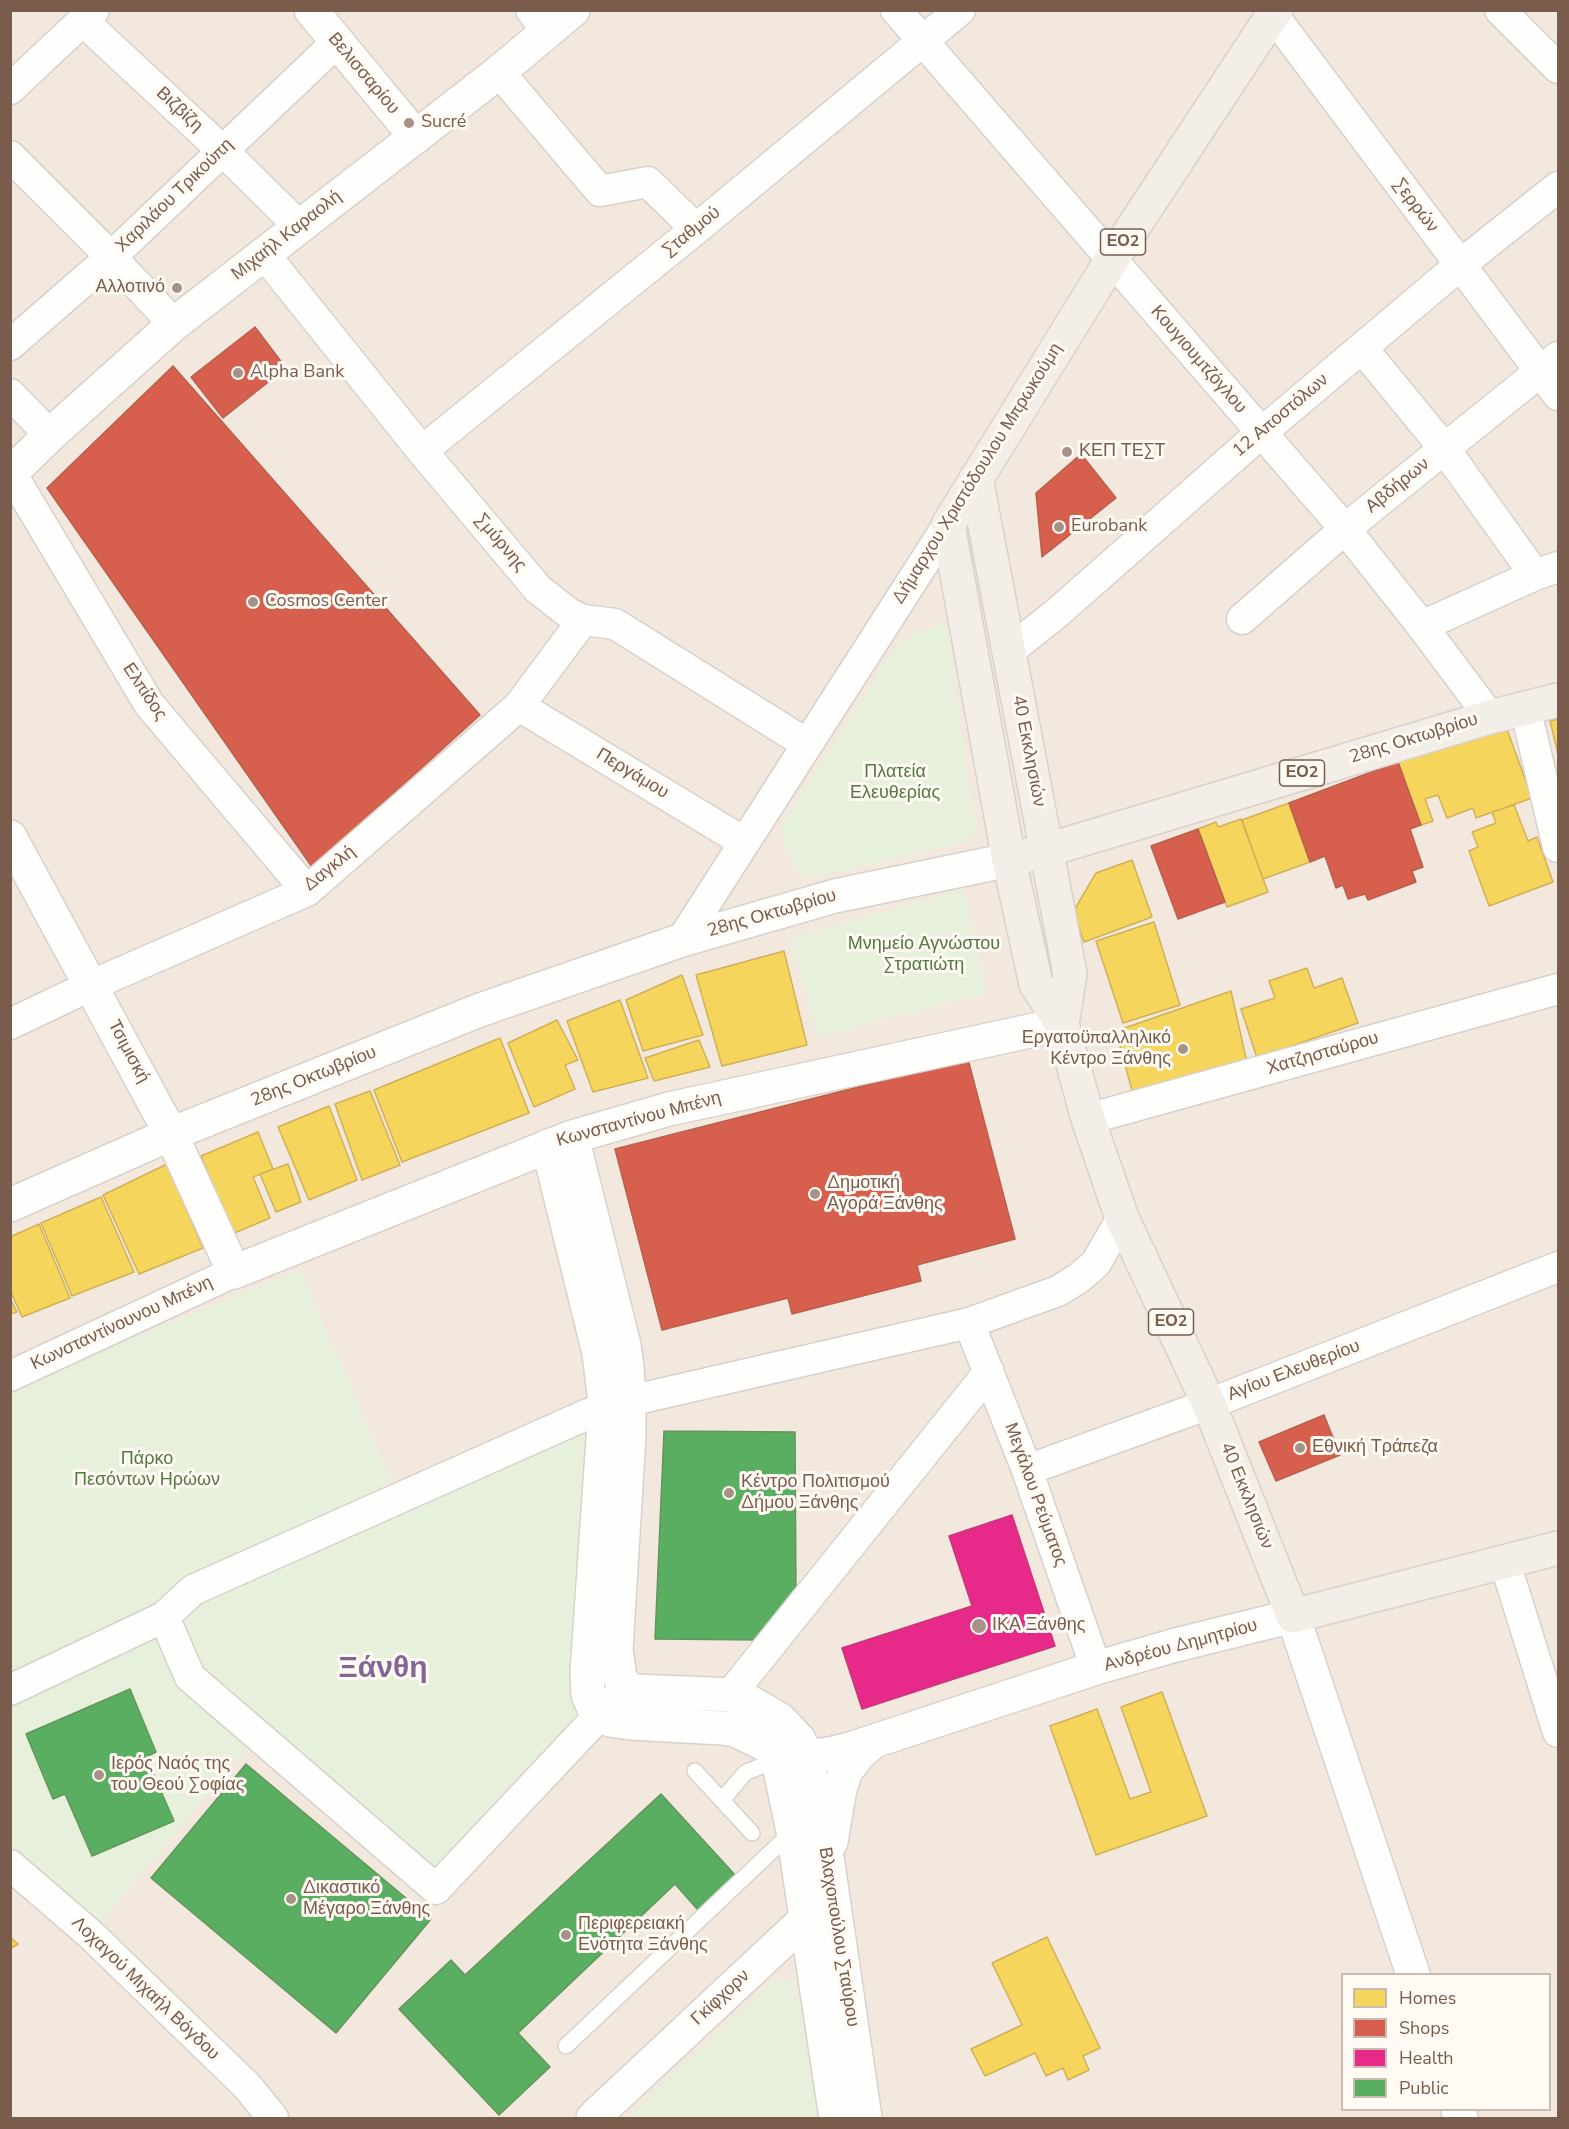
<!DOCTYPE html>
<html>
<head>
<meta charset="utf-8">
<style>
	body { margin:0 }
	#map { position:relative; width:1569px; height:2129px; overflow:hidden; background:#f9f5f0; font-family:"Nunito Sans",sans-serif }
	canvas { display:block }
	.frame { position:absolute; inset:0; border:12px solid #7a5c4d; pointer-events:none }
	.legend { position:absolute; left:1341px; top:1973px; width:210px; height:138px; box-sizing:border-box; background:#fffaf3; border:2px solid #cabbb1; margin:0; padding:8px 10px; list-style:none; font-size:18px; color:#7a5c4d }
	.legend li { display:flex; align-items:center; gap:12px; height:30px }
	.legend b { width:30px; border:2px solid #cabbb1 }
</style>
</head>
<body>
<div id="map">
<canvas width="1569" height="2129"></canvas>
<div class="frame"></div>
<ul class="legend">
<li><b style="height:16px;background:#f6d55c"></b>Homes</li>
<li><b style="height:16px;background:#d6604d"></b>Shops</li>
<li><b style="height:16px;background:#e7298a"></b>Health</li>
<li><b style="height:16px;background:#5aae61"></b>Public</li>
</ul>
</div>
<script>
const g = document.querySelector('canvas').getContext('2d');
g.lineJoin = 'round';
function fillPath(path, color) {
  g.fillStyle = color;
  g.fill(path, 'evenodd');
}
function shape(rows) {
  const path = new Path2D();
  for (const r of rows) {
    path.moveTo(r[0], r[1]);
    for (let i = 2; i < r.length; i += 2) path.lineTo(r[i], r[i + 1]);
  }
  return path;
}
function trace(path, color, width, dash) {
  g.strokeStyle = color;
  g.lineWidth = width;
  g.lineCap = dash ? 'butt' : 'round';
  g.setLineDash(dash || []);
  g.stroke(path);
}
function drawText(font, color, halo, rows, align = 'center') {
  g.font = font + ' "Nunito Sans",sans-serif';
  g.lineWidth = 6;
  g.setLineDash([]);
  g.textBaseline = 'middle';
  g.strokeStyle = halo;
  g.fillStyle = color;
  for (const [text, x, y, turn = 0] of rows) {
    g.save();
    g.translate(x, y);
    g.rotate((+turn || 0) * Math.PI / 180);
    g.textAlign = isNaN(turn) ? turn : align;
    if (halo) g.strokeText(text, 0, 0);
    g.fillText(text, 0, 0);
    g.restore();
  }
}
fillPath(shape([
	[11,11,1558,11,1558,2118,11,2118],
	[1342,1974,1550,1974,1550,2110,1342,2110]
]), '#f2e8de');
fillPath(shape([
	[945,622,975,826,972,836,963,842,807,879,796,870,788,854,781,827,898,643],
	[963,889,987,993,818,1036,791,938],
	[300,1270,399,1498,605,1409,593,1709,436,1889,257,1736,90,1934,11,1863,11,1387],
	[773,1980,794,1982,819,2118,627,2118]
]), '#e7f0db');
const homes = shape([
	[1558,719,1558,754,1550,721,1558,719],
	[1505,724,1532,798,1476,818,1473,808,1447,818,1438,795,1425,799,1433,821,1421,825,1398,762,1505,724],
	[1289,803,1310,862,1263,879,1242,820,1289,803],
	[1514,805,1528,841,1537,837,1553,882,1489,906,1469,851,1478,847,1472,832,1496,823,1492,812,1514,805],
	[1241,819,1268,892,1227,907,1198,829,1216,822,1218,827,1241,819],
	[1132,860,1152,917,1084,942,1073,912,1096,873,1132,860],
	[1154,922,1180,1005,1123,1023,1096,941,1154,922],
	[784,951,807,1045,722,1066,696,975,784,951],
	[1307,968,1314,988,1342,978,1358,1023,1257,1058,1241,1009,1275,998,1269,981,1307,968],
	[682,975,703,1035,643,1051,626,1000,682,975],
	[1231,991,1248,1067,1134,1098,1116,1031,1231,991],
	[620,1000,648,1078,593,1092,567,1021,620,1000],
	[557,1020,578,1060,565,1065,575,1089,534,1107,508,1043,557,1020],
	[500,1038,529,1113,402,1162,374,1090,500,1038],
	[699,1040,710,1067,654,1081,645,1058,699,1040],
	[370,1091,400,1165,362,1180,335,1104,370,1091],
	[329,1106,357,1180,309,1200,278,1127,329,1106],
	[258,1132,273,1169,253,1177,270,1218,232,1234,201,1156,258,1132],
	[167,1164,203,1248,139,1274,103,1195,167,1164],
	[288,1164,301,1202,276,1212,260,1174,288,1164],
	[101,1197,134,1272,72,1296,41,1223,101,1197],
	[39,1224,70,1298,22,1317,10,1290,10,1237,39,1224],
	[10,1298,17,1312,10,1314,10,1298],
	[1162,1692,1207,1816,1096,1855,1050,1726,1097,1709,1130,1799,1151,1792,1121,1707,1162,1692],
	[10,1937,18,1944,10,1949,10,1937],
	[1047,1937,1100,2048,1083,2056,1089,2070,1068,2080,1063,2068,1046,2076,1035,2053,985,2076,971,2049,1022,2025,992,1963,1047,1937]
]);
fillPath(homes, '#f6d55c');
trace(homes, '#d1b158', 1.5);
const shops = shape([
	[255,327,286,368,223,418,191,377,255,327],
	[173,366,480,715,312,867,47,488,173,366],
	[1081,454,1116,498,1042,557,1036,493,1081,454],
	[1398,762,1421,825,1410,829,1423,867,1412,871,1416,882,1368,900,1365,894,1348,899,1343,885,1336,888,1325,856,1310,862,1289,803,1398,762],
	[1198,829,1225,902,1178,919,1151,846,1198,829],
	[968,1059,1015,1239,917,1265,921,1281,792,1314,788,1298,662,1330,615,1149,968,1059],
	[1324,1415,1340,1455,1276,1481,1259,1442,1324,1415]
]);
fillPath(shops, '#d6604d');
trace(shops, '#ba5f4d', 1.5);
const health = shape([
	[1012,1515,1055,1646,862,1709,842,1648,972,1606,949,1536,1012,1515]
]);
fillPath(health, '#e7298a');
trace(health, '#c63878', 1.5);
const public = shape([
	[664,1431,795,1432,796,1603,763,1640,655,1639,664,1431],
	[130,1689,156,1752,146,1757,174,1821,92,1856,65,1794,53,1799,26,1734,130,1689],
	[246,1764,431,1919,336,2033,151,1878,246,1764],
	[661,1794,736,1876,698,1910,675,1884,518,2033,550,2067,499,2115,399,2009,451,1960,465,1975,661,1794]
]);
fillPath(public, '#5aae61');
trace(public, '#64955b', 1.5);
const lane = shape([
	[695,1771,752,1833],
	[722,1800,746,1772,778,1760],
	[566,2046,792,1832]
]);
const street = shape([
	[531,10,548,32],
	[896,10,1345,529,1422,626,1490,717],
	[1500,10,1558,68],
	[1273,15,1558,395],
	[83,21,223,151,300,227],
	[499,72,600,191,648,182,696,229],
	[10,89,94,10],
	[10,156,111,257,174,324],
	[264,254,422,451,538,589,570,614,583,620,615,624,807,744],
	[10,345,111,257,336,43],
	[1362,348,1444,448,1535,575],
	[10,394,50,435],
	[422,451,696,229,960,10],
	[11,473,149,704,307,891],
	[1242,619,1345,529,1558,357],
	[1422,626,1535,575,1558,567],
	[1009,651,1057,613,1261,433,1460,265,1558,187],
	[519,706,744,842],
	[1525,707,1558,847],
	[682,940,948,525],
	[10,1024,92,985,307,891,519,706,583,620],
	[1088,1119,1558,989],
	[969,1323,1027,1470,1096,1668],
	[10,1376,234,1272],
	[1027,1470,1209,1404,1558,1267],
	[1505,1563,1558,1732],
	[164,1617,190,1677,436,1889,626,1687],
	[10,1690,164,1617,193,1590,588,1414,629,1401,969,1323,1058,1291,1079,1278,1096,1263,1122,1218],
	[730,1695,989,1372],
	[10,1865,90,1934,247,2086,273,2118]
]);
const secondary = shape([
	[311,10,416,137],
	[10,474,50,435,174,324,499,72,573,10],
	[10,837,171,1134,234,1272,572,1137,669,1109,1062,1024],
	[572,1137,624,1345,627,1367,629,1401,629,1437,616,1649,620,1678,627,1688,634,1691,711,1694,730,1695,748,1701,779,1719,799,1740,807,1757,828,1864,865,2118],
	[548,1146,599,1353,604,1394,605,1409,587,1672,588,1695,596,1713,610,1720,631,1723,722,1728,735,1730,764,1744,771,1749,778,1760,793,1831,836,2118],
	[10,1205,171,1134,480,1010,682,940,835,896,1009,860],
	[785,1759,830,1754,850,1749,1096,1668,1172,1646,1293,1616,1413,1974],
	[831,1842,840,1789,846,1771,858,1755,874,1741],
	[1458,2110,1461,2118],
	[593,2118,806,1919,814,1903]
]);
const primary = shape([
	[1276,10,1111,261,948,525,1009,860,1036,984,1062,1024,1088,1119,1122,1218,1209,1404,1293,1616,1558,1548],
	[976,478,1070,974,1062,1024],
	[1009,860,1047,850,1490,717,1558,700]
]);
trace(lane, '#d7d1cb', 18);
trace(street, '#d7d1cb', 33);
trace(secondary, '#d9d2cb', 36);
trace(primary, '#dad1cc', 36);
trace(lane, '#fefefd', 15);
trace(street, '#fefefd', 30);
trace(secondary, '#fefefd', 33);
trace(primary, '#f3eee8', 33);
for (const [x, y, r, color] of [
	[409,123,6,"#a69286"],
	[177,288,6,"#a69286"],
	[238,373,6,"#a69286"],
	[1067,452,6,"#a69286"],
	[1059,527,6,"#a69286"],
	[253,602,6,"#a69286"],
	[1183,1049,6,"#a69286"],
	[815,1194,6,"#a69286"],
	[1300,1448,6,"#a69286"],
	[729,1493,6,"#a69286"],
	[979,1626,8,"#a69286"],
	[99,1775,6,"#a69286"],
	[291,1899,6,"#a69286"],
	[566,1935,6,"#a69286"]
]) {
  const dot = new Path2D();
  dot.arc(x, y, r, 0, 2 * Math.PI);
  g.fillStyle = color;
  g.fill(dot);
  trace(dot, '#fffaf3', 2);
}
for (const [x, y, w] of [
	[1123,242,45],
	[1302,773,45],
	[1171,1322,45]
]) {
  const box = new Path2D();
  box.roundRect(x - w / 2, y - 13, w, 26, 4.5);
  g.fillStyle = '#fffaf3';
  g.fill(box);
  trace(box, '#7a5c4d', 1.5);
}
drawText('bold 16px', '#7a5c4d', null, [
	["ΕΟ2",1123,242],
	["ΕΟ2",1302,773],
	["ΕΟ2",1171,1322]
]);
drawText('18px', '#7a5c4d', '#fffaf3', [
	["Βελισσαρίου",363,74,50],
	["Βιζβίζη",179,110,43],
	["Χαριλάου Τρικούπη",175,196,-44],
	["Σερρών",1415,206,53],
	["Σταθμού",692,232,-39],
	["Μιχαήλ Καραολή",287,236,-38],
	["Κουγιουμτζόγλου",1198,360,49],
	["12 Αποστόλων",1281,416,-40],
	["Δήμαρχου Χριστόδουλου Μπρωκούμη",978,474,-58],
	["Αβδήρων",1398,486,-39],
	["Σμύρνης",500,543,50],
	["Ελπίδος",144,692,56],
	["28ης Οκτωβρίου",1414,739,-17],
	["40 Εκκλησιών",1028,751,79],
	["Περγάμου",632,774,31],
	["Δαγκλή",330,869,-39],
	["28ης Οκτωβρίου",772,914,-16],
	["Τσιμισκή",128,1052,62],
	["Χατζησταύρου",1323,1054,-16],
	["28ης Οκτωβρίου",314,1077,-22],
	["Κωνσταντίνου Μπένη",639,1120,-15],
	["Κωνσταντίνουνου Μπένη",122,1324,-25],
	["Αγίου Ελευθερίου",1294,1371,-21],
	["Μεγάλου Ρεύματος",1035,1495,70],
	["40 Εκκλησιών",1246,1496,68],
	["Ανδρέου Δημητρίου",1181,1646,-15],
	["Βλαχοπούλου Σταύρου",838,1937,81],
	["Λοχαγού Μιχαήλ Βόγδου",145,1989,44],
	["Γκίφχορν",721,1998,-43]
]);
drawText('18px', '#7a5c4d', '#fffaf3', [
	["Sucré",421,123],
	["Αλλοτινό",165,288,"right"],
	["Alpha Bank",250,373],
	["ΚΕΠ ΤΕΣΤ",1079,452],
	["Eurobank",1071,527],
	["Cosmos Center",265,602],
	["Εργατοϋπαλληλικό",1171,1039,"right"],
	["Κέντρο Ξάνθης",1171,1060,"right"],
	["Δημοτική",827,1184],
	["Αγορά Ξάνθης",827,1205],
	["Εθνική Τράπεζα",1312,1448],
	["Κέντρο Πολιτισμού",741,1483],
	["Δήμου Ξάνθης",741,1504],
	["ΙΚΑ Ξάνθης",992,1626],
	["Ιερός Ναός της",111,1765],
	["του Θεού Σοφίας",111,1786],
	["Δικαστικό",303,1889],
	["Μέγαρο Ξάνθης",303,1910],
	["Περιφερειακή",578,1925],
	["Ενότητα Ξάνθης",578,1946]
], 'left');
drawText('18px', '#537a41', '#fffaf3', [
	["Πλατεία",895,773],
	["Ελευθερίας",895,794],
	["Μνημείο Αγνώστου",924,945],
	["Στρατιώτη",924,966],
	["Πάρκο",147,1460],
	["Πεσόντων Ηρώων",147,1481]
]);
drawText('bold 30px', '#846695', '#fffaf3', [
	["Ξάνθη",383,1670]
]);
</script>
</body>
</html>
